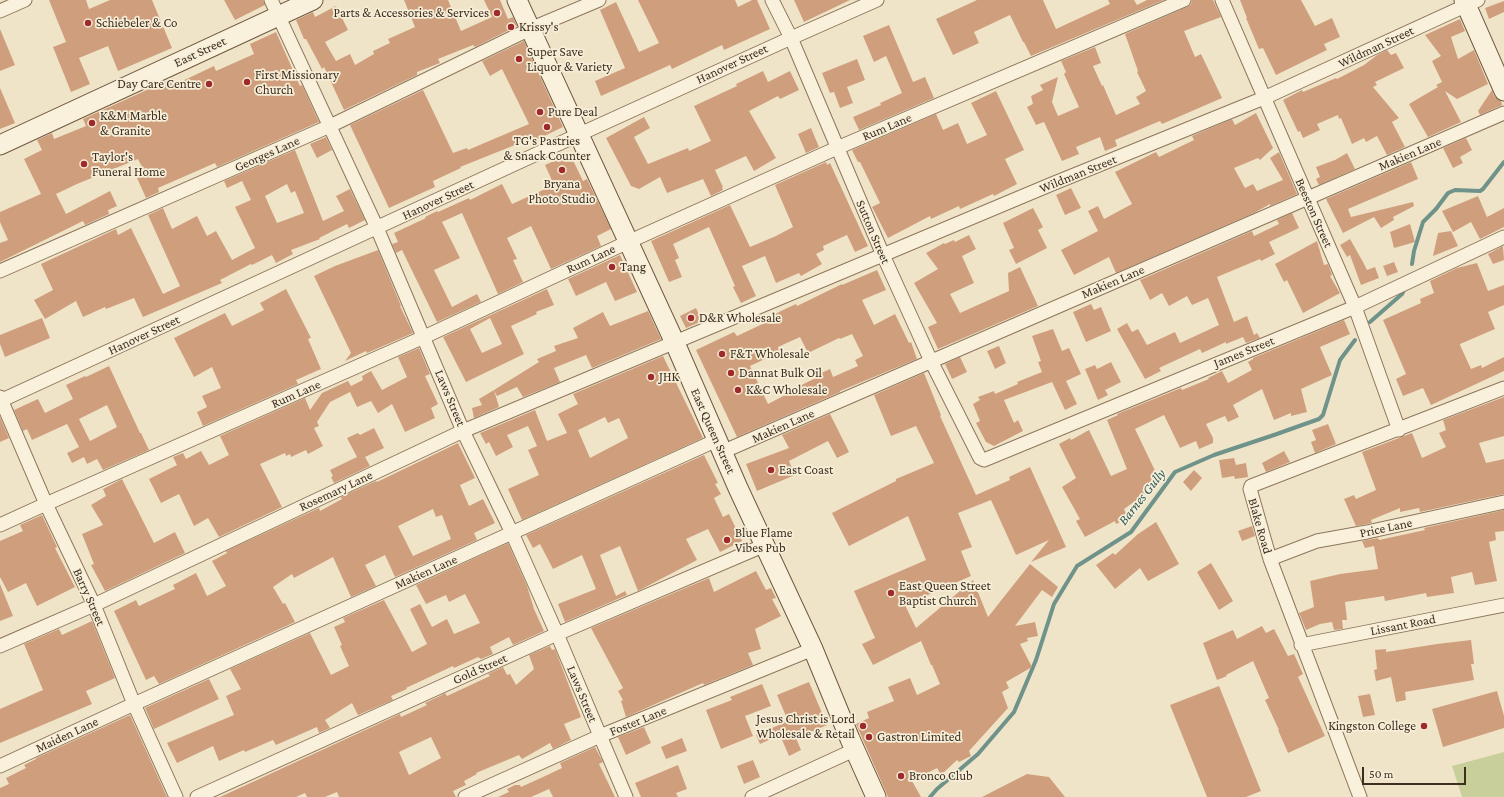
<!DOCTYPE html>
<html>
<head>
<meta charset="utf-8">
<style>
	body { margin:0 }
	#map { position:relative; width:1504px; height:797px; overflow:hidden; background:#f0e4c8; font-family:"Crimson Pro",serif }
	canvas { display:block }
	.scale { position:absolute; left:1362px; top:767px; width:104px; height:18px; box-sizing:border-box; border:2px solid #3d2e20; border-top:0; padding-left:5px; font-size:12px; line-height:14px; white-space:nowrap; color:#3d2e20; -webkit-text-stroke:3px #f7eed8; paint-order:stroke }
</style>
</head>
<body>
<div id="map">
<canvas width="1504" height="797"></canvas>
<div class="scale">50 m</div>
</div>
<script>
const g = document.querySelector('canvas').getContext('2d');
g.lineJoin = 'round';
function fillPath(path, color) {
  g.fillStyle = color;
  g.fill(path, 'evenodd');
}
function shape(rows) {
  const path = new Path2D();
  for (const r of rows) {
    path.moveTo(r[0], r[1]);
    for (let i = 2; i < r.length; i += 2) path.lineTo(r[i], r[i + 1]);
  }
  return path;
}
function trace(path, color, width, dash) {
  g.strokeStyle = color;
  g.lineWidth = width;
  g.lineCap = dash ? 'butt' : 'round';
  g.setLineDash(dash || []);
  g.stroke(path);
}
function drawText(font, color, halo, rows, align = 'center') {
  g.font = font + ' "Crimson Pro",serif';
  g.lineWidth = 3.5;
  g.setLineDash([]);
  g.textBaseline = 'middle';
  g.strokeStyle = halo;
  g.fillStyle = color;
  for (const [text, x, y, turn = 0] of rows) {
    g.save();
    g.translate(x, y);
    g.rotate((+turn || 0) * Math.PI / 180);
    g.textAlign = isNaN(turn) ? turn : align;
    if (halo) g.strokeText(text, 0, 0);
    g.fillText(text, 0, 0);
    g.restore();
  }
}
fillPath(shape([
	[1504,752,1504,797,1462,797,1452,766]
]), '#c9cf9b');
trace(shape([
	[1412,264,1414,251,1423,222,1436,209,1448,193,1455,190,1480,191,1483,189,1504,162],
	[1370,322,1402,294,1405,288],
	[930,797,937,789,978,754,1014,712,1036,660,1054,604,1077,566,1131,532,1175,472,1214,455,1274,435,1319,419,1323,415,1340,360,1355,340]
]), '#6f938a', 4);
fillPath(shape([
	[49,0,86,0,89,9,110,0,152,0,172,48,118,71,108,46,79,58,90,84,71,92,53,47,66,42],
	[224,0,263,0,265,5,235,20],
	[404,0,448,0,461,31,492,17,484,0,500,0,508,19,513,17,517,26,475,47,473,45,438,59,440,63,417,72,417,75,344,110,324,67,322,69,306,39,304,39,296,20,313,12,315,17,336,6,348,30,325,42,336,61,350,54,355,65,374,54,373,51,390,43,388,39,415,27],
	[638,0,735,0,738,7,752,0,757,0,770,29,724,50,722,45,672,69,670,65,601,96,595,81,625,68,600,10,616,2,639,52,659,43],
	[794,0,850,0,804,22],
	[977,0,1043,0,1056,29,1110,4,1108,0,1134,0,1137,5,1147,0,1164,0,1031,56,1024,42,1023,42,1010,15,974,32,979,43,953,55,936,19],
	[1192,0,1213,0,1221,17,1184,31,1195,57,1201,54,1222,98,1162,124,1160,121,1115,140,1117,146,1105,151,1100,137,1076,147,1079,154,1062,161,1044,122,1036,125,1027,107,1033,104,1031,96,1043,90,1040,85,1058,77,1052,102,1058,116,1079,107,1064,74,1066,72,1061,61,1095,47,1101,63,1093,66,1102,86,1103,85,1116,115,1140,104,1136,97,1146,91,1137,72,1138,71,1125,34,1187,7,1191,4],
	[1240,0,1301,0,1315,26,1332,18,1340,37,1324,44,1327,50,1276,75,1263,48,1259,49,1246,18,1247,18],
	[1504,1,1504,12,1489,19,1485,8],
	[1460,19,1465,31,1451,37,1458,59,1474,50,1488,84,1457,99,1445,91,1461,122,1428,137,1409,104,1438,87,1436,85,1442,82,1432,61,1441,56,1425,35],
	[889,25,913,82,925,77,934,98,859,130,853,117,881,105,880,103,902,93,886,56,874,62,863,36],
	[0,29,15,65,0,71],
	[276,32,300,86,302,85,319,122,217,167,215,163,158,188,159,192,146,198,137,178,145,173,138,159,77,184,56,194,66,214,110,191,117,206,108,210,109,214,85,225,83,221,0,262,0,243,8,240,0,222,0,212,41,194,24,159,42,150,37,140,52,133,54,139,86,126,83,119,173,78,176,84,214,66,216,71,254,54,250,44],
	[524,41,563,127,536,140,535,137,460,167,461,168,433,181,435,187,389,208,350,125,423,90,453,153,467,148,468,150,529,124,502,69,490,76,482,61],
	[1387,50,1391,55,1396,53,1404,68,1375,82,1377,85,1373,87,1399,118,1392,122,1405,147,1387,155,1377,136,1366,142,1364,138,1352,144,1341,118,1339,119,1338,115,1317,124,1320,130,1303,138,1300,131,1298,132,1283,100,1302,90,1303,92,1336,78,1337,79,1364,65,1377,55],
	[857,59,865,80,847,87,853,103,840,108,834,92,830,93,822,73],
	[763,71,768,82,790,71,799,90,780,99,778,96,749,111,776,158,754,171,746,156,715,170,723,187,722,187,723,190,711,196,703,179,667,193,660,177,639,189,631,186,606,138,644,117,650,128,634,137,648,164,688,148,689,151,711,141,694,106,737,86,736,84],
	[0,88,15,123,0,129],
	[1492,90,1494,96,1501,101,1502,105,1480,115,1478,111],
	[996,91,1024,150,1005,159,1017,184,994,196,993,194,960,209,959,206,931,219,930,216,888,238,872,207,880,203,860,162,858,162,852,150,936,114,943,130,958,123,967,144,987,135,971,103],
	[1256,113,1273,148,1260,160,1258,158,1234,168,1245,188,1253,184,1257,191,1283,180,1270,158,1279,152,1297,194,1270,206,1270,204,1254,213,1116,273,1109,257,1074,275,1061,250,1098,231,1088,211,1098,206,1104,219,1132,204,1115,172,1156,152,1159,157,1194,140,1192,136,1232,119,1235,125],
	[811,128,819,147,806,153,798,134],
	[326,137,332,150,317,158,310,144],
	[1466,138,1472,150,1460,157,1463,163,1453,168,1443,148],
	[295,150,323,221,344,211,336,196,350,189,365,220,349,228,347,224,319,238,320,239,291,250,293,254,276,263,272,255,252,265,251,264,220,280,222,283,143,317,134,298,106,309,105,307,83,317,76,301,45,319,34,300,53,290,41,264,116,229,118,235,131,228,163,294,180,286,148,215,163,208,172,229,197,216,207,236,216,231,232,260,255,248,235,207,251,200,242,181,227,188,224,181],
	[287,184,291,193,295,191,304,213,277,223,265,196],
	[1347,153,1355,169,1319,185,1316,179,1320,177,1316,167,1335,160],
	[570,154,583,181,587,179,611,229,597,236,601,246,551,269,531,226,507,238,517,259,513,260,523,282,498,294,462,213,442,222,460,258,434,270,452,307,477,294,481,302,437,322,402,250,396,253,392,244,398,242,394,233,426,218,425,217,437,211,438,212,469,198,470,200,502,184,512,204,554,185,545,165],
	[826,162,827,165,830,163,868,246,855,252,847,235,823,246,824,250,816,254,822,264,801,276,799,273,776,283,765,256,742,266,756,296,741,303,733,287,735,286,709,227,673,244,679,258,675,260,682,277,669,282,651,241,730,205,750,247,776,236,793,227,775,185],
	[1411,162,1418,179,1348,209,1351,217,1413,202,1414,206,1393,217,1394,220,1381,228,1374,217,1343,233,1326,199],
	[1071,188,1081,208,1065,215,1056,195],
	[1478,196,1487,217,1504,208,1504,227,1480,239,1471,222,1453,232,1442,211],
	[1033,208,1043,227,1038,230,1047,248,1016,264,1009,250,1014,248,1003,223],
	[1292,213,1299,228,1269,242,1275,254,1261,261,1260,259,1217,277,1234,322,1247,316,1254,335,1257,333,1260,338,1246,343,1243,337,1226,344,1226,342,1202,353,1200,349,1159,368,1161,371,1145,379,1117,329,1127,323,1132,332,1138,329,1147,345,1175,332,1180,343,1219,325,1208,298,1192,305,1187,296,1169,306,1162,293,1150,300,1140,280,1252,231,1254,236,1279,224,1277,220],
	[1410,224,1415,242,1394,248,1390,232],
	[1451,231,1458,246,1433,256,1438,233],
	[969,235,976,249,962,256,974,283,950,294,960,313,1009,291,1008,273,1020,267,1038,306,938,349,928,327,937,323,914,283,938,269,926,253,944,243,945,244,954,240,955,242],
	[1350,239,1363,262,1367,270,1375,267,1379,278,1361,285,1350,255,1347,257,1340,245],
	[1317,241,1324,265,1328,264,1332,275,1330,276,1340,293,1303,313,1287,280,1284,282,1275,264],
	[1503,246,1504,260,1493,264,1488,254],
	[378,250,401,306,400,306,413,333,367,353,366,351,345,361,351,353,314,276,335,266],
	[620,255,637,292,615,301,606,282,576,296,568,279],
	[1394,262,1398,272,1387,276,1383,266],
	[1477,263,1488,291,1504,285,1504,305,1488,312,1495,329,1460,344,1460,345,1471,369,1481,365,1482,368,1504,357,1504,371,1431,405,1423,388,1403,396,1396,379,1406,374,1383,320,1421,303,1420,299,1434,293,1430,281,1457,268],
	[877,270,886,290,862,300,874,325,895,314,909,343,911,342,917,359,840,391,840,392,737,437,696,350,734,332,737,336,769,321,768,318,781,311,796,304,797,306,842,284,842,285],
	[852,334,863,356,855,360,858,366,833,377,830,369,817,375,818,377,789,391,789,393,768,404,750,366,780,352,778,347,800,337,808,353,839,338,840,339],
	[286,289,311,338,308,339,321,369,296,380,298,384,203,426,197,412,207,407,202,396,221,388,212,367,194,377,174,338,225,313,232,326,264,310,260,303],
	[547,289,554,305,536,312,537,314,511,326,524,354,466,382,443,337],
	[490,318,502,344,482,353,470,329],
	[1091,304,1094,310,1101,307,1111,331,1086,342,1073,312],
	[696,308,702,321,686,328,680,316],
	[648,311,661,339,592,368,586,355,554,368,560,382,523,397,517,387,497,396,494,390,539,362,537,359,556,351,554,346,578,338,573,328,603,312,610,326],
	[42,318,50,338,5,357,0,344,0,335],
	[1344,320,1350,334,1320,347,1332,375,1301,389,1307,412,1291,416,1291,413,1274,420,1262,389,1233,405,1239,417,1228,422,1225,416,1206,424,1213,438,1213,443,1199,449,1196,441,1180,448,1164,415,1135,429,1160,481,1142,490,1145,494,1124,509,1128,518,1116,524,1115,521,1085,537,1076,521,1080,519,1062,487,1076,478,1059,444,1070,438,1071,440,1089,430,1111,476,1127,469,1107,420,1118,415,1117,414,1181,388,1182,390,1209,379,1208,378,1222,371,1228,383,1252,370,1248,362,1253,359,1253,358],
	[1053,329,1062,351,1069,348,1081,374,1066,381,1077,404,1065,410,1052,382,1004,400,1014,423,1018,420,1023,431,994,446,986,442,976,423,980,421,973,404,980,400,978,397,994,391,995,394,1018,384,1017,382,1042,372,1038,362,1041,361,1032,336],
	[999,346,1006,363,995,369,987,351],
	[419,348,430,374,425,376,438,404,431,408,435,418,405,432,392,404,378,413,371,401,357,407,350,392,330,402,317,422,319,426,314,428,323,446,308,454,306,450,291,457,290,454,286,456,285,453,260,464,282,507,219,537,208,518,194,526,179,494,161,503,149,479,177,465,173,457,183,453,186,459,201,451,209,465,229,455,220,436,305,398,310,410,322,393,348,381,351,386,363,380,362,376,371,371,382,390,407,377,398,357],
	[663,356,703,438,522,520,508,489,539,475,528,450,537,446,528,426,507,435,513,447,496,456,489,442,486,444,480,433,535,410,547,441,567,433,558,414,578,404,573,394],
	[605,417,608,423,619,418,628,438,590,458,578,430],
	[960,357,967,372,952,379,945,364],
	[1111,362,1121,382,1105,390,1108,395,1098,400,1085,369,1095,365,1097,369],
	[109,366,140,433,141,433,149,450,103,470,97,459,87,464,84,457,72,463,67,453,79,447,67,424,32,440,27,429,23,431,14,410,38,399,45,413,73,399,66,385,85,376,86,377],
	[107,405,117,427,90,441,79,419],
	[924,373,941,415,940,416,976,495,1010,480,1009,477,1030,467,1066,547,1031,562,1049,540,1016,555,991,500,958,513,972,547,961,551,971,576,905,605,916,628,973,580,988,617,1030,564,1058,587,1052,597,1042,590,1015,626,1035,622,1038,636,1027,638,1028,641,1020,644,1032,667,1006,682,1009,688,1002,692,1008,708,969,751,971,756,959,762,957,760,941,775,937,768,912,781,921,797,888,797,856,724,869,718,867,712,894,701,888,687,910,678,917,695,940,684,932,665,931,665,921,641,873,665,862,644,875,638,854,591,926,560,908,516,849,546,832,513,896,481,896,479,934,463,916,426,891,436,874,395],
	[494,390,499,407,474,418,472,408,482,405,479,399],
	[1504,397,1504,436,1479,443,1486,463,1504,459,1504,494,1420,512,1419,508,1400,512,1400,508,1371,520,1372,523,1356,526,1344,499,1354,495,1356,499,1376,490,1362,452,1412,433,1422,458,1446,447,1439,433,1446,430,1443,420],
	[830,414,849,452,837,458,828,441,789,461,795,475,757,491,746,464,789,448,782,435],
	[0,417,9,438,0,442],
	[1328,424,1336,444,1315,453,1311,442,1316,440,1312,430],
	[374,428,384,448,365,457,370,466,334,483,331,477,333,476,330,470,357,457,347,438,358,433,360,435],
	[458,443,475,478,460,485,469,506,483,499,495,523,474,533,477,540,395,577,385,555,365,565,376,586,351,597,333,557,294,578,292,574,273,587,283,604,285,603,295,622,159,684,154,676,146,680,114,611,136,600,139,606,175,589,173,585,196,573,207,596,226,586,212,561,227,553,226,551,319,508,320,511,342,499,341,497,376,481,377,482],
	[433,509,436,517,442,515,451,539,413,556,398,526],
	[1284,451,1290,462,1266,472,1262,463],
	[704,455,718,483,715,484,721,494,714,498,723,517,729,514,742,541,720,552,708,529,686,539,697,560,638,591,620,546,600,555,616,596,625,591,627,595,565,622,558,604,596,589,582,555,553,569,540,544,533,548,526,535],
	[1234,458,1236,465,1246,463,1248,477,1235,479,1234,476,1222,478,1219,460],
	[1194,470,1202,478,1191,491,1183,482],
	[122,479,154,543,175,532,185,553,105,591,91,565,94,564,82,534,103,525,91,505,106,496,103,489],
	[1504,510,1504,531,1495,532,1496,540,1489,542,1497,581,1475,585,1472,572,1451,577,1454,593,1427,597,1426,593,1385,601,1384,596,1345,602,1347,620,1342,620,1343,629,1334,630,1332,622,1320,624,1306,630,1299,613,1314,607,1310,581,1340,574,1378,569,1374,546,1365,548,1362,541,1378,538,1379,540,1425,530,1424,528],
	[42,515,57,547,55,548,75,587,37,606,26,583,8,592,0,577,0,541,23,531,20,525],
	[1156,522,1179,564,1148,581,1140,568,1115,589,1096,565,1113,553,1115,555,1138,534],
	[1252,526,1255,536,1242,541,1238,531],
	[508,543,527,586,534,609,544,631,513,645,509,637,490,647,493,654,481,659,478,657,454,668,453,666,406,688,407,689,391,696,393,700,358,715,352,703,325,720,330,728,319,733,317,727,276,745,273,740,245,752,244,750,219,761,213,746,177,763,167,743,234,715,226,696,241,689,230,669,310,633,331,675,349,666,340,646,342,645,334,627,345,622,343,618,384,600,412,652,427,644,410,609,420,604,432,627,447,619,454,634,480,623,465,594,449,602,446,595,426,604,416,585],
	[1211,563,1233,601,1219,610,1197,572],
	[756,571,766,590,771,588,776,598,772,599,781,616,755,629,761,649,748,653,753,665,704,685,703,683,626,717,621,701,623,700,618,691,623,688,591,628,709,578,714,592],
	[0,584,13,616,0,621],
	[92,621,115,678,86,691,92,704,0,743,0,709,43,690,24,644,59,629,62,635],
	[1262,626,1266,633,1274,629,1288,656,1294,654,1303,674,1298,677,1325,736,1288,753,1278,730,1279,730,1265,700,1269,698,1253,661,1226,675,1227,676,1217,680,1203,643,1233,630,1237,639],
	[1471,640,1474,664,1471,664,1474,680,1405,692,1406,700,1396,702,1391,677,1376,681,1374,670,1377,669,1375,650,1386,649,1386,652,1437,644],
	[550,646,552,650,555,649,581,717,564,724,571,740,553,749,550,743,522,759,519,755,476,773,477,774,464,781,466,785,453,791,456,797,339,797,337,792,325,797,307,797,305,793,296,797,220,797,400,714,401,717,427,705,425,703,440,696,445,693,447,696,490,676,488,674,499,669,503,667,507,675,510,674,516,685,534,669,529,655],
	[431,737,441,758,409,775,399,752],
	[209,679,219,699,154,729,145,708],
	[809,682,827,725,796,738,801,750,789,756,780,735,760,744,756,735,788,721,777,695],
	[762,684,771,706,745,716,753,736,721,749,706,710,732,700,730,697],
	[1219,686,1261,791,1246,797,1207,797,1170,705],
	[1497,691,1504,716,1504,728,1443,747,1432,709],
	[1370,694,1375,715,1363,717,1358,696],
	[130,715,167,797,0,797,0,788,9,784,6,778,26,768,24,765,36,759,36,758],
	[644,727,651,743,626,755,618,737],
	[682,738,687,751,666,759,661,747],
	[595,747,603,762,599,764,615,797,553,797,549,789,531,797,498,797,509,792,507,789,515,785,520,785,521,787,543,777,562,768,560,763],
	[753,760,760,777,744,784,737,766],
	[678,765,687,789,676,793,678,797,641,797,635,783],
	[1027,774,1049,777,1065,797,982,797]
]), '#cf9f7d');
const street = shape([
	[271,0,377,228,463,431,512,533,557,634,626,797],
	[772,0,791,38,883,255,931,361,980,458,984,460,1355,307,1504,237],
	[1222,0,1355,307,1399,430],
	[0,11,25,0],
	[0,271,330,126,530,29,599,0],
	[0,397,46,504,94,605,134,704,176,797],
	[0,401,580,134,791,38,877,0],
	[722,452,1504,113],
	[0,525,46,504,424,337,628,242,837,148,1184,0],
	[1270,559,1317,541,1367,532,1504,502],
	[1301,645,1504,605],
	[0,646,94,605,463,431,1052,184,1264,98,1478,0],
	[0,766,134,704,717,440],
	[197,797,557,634,765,545],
	[465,797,600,736,813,649],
	[752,797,854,750],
	[1360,797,1270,559,1250,489,1251,486,1504,388]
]);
const secondary = shape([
	[517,0,675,343,738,488,813,649,850,739,876,797],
	[1464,0,1504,91],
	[0,145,313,0]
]);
trace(street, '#8d765c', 15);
trace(secondary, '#6f573f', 21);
trace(street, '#faf1dc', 13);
trace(secondary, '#faf1dc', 19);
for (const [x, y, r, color] of [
	[497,13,4,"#9e2a2b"],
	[88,23,4,"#9e2a2b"],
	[511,27,4,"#9e2a2b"],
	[519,59,4,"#9e2a2b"],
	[247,82,4,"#9e2a2b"],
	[209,84,4,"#9e2a2b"],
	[540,112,4,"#9e2a2b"],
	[92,123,4,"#9e2a2b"],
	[547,127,4,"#9e2a2b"],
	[84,164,4,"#9e2a2b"],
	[562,170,4,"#9e2a2b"],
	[612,267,4,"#9e2a2b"],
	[691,318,4,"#9e2a2b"],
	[722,354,4,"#9e2a2b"],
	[731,373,4,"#9e2a2b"],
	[651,377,4,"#9e2a2b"],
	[738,390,4,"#9e2a2b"],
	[771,470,4,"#9e2a2b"],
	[727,540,4,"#9e2a2b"],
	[891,593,4,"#9e2a2b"],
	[863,726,4,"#9e2a2b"],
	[1424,726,4,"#9e2a2b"],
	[869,737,4,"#9e2a2b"],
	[901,776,4,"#9e2a2b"]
]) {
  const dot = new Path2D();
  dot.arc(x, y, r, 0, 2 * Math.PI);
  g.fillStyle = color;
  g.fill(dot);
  trace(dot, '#f7eed8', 1.5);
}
drawText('13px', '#3d2e20', '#f7eed8', [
	["Parts & Accessories & Services",489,13,"right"],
	["Schiebeler & Co",96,23],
	["Krissy's",519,27],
	["Super Save",527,52],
	["Liquor & Variety",527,67],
	["First Missionary",255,75],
	["Church",255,90],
	["Day Care Centre",201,84,"right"],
	["Pure Deal",548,112],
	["K&M Marble",100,116],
	["& Granite",100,131],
	["TG's Pastries",547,141,"center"],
	["& Snack Counter",547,156,"center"],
	["Taylor's",92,157],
	["Funeral Home",92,172],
	["Bryana",562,184,"center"],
	["Photo Studio",562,199,"center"],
	["Tang",620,267],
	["D&R Wholesale",699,318],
	["F&T Wholesale",730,354],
	["Dannat Bulk Oil",739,373],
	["JHK",659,377],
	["K&C Wholesale",746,390],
	["East Coast",779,470],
	["Blue Flame",735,533],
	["Vibes Pub",735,548],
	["East Queen Street",899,586],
	["Baptist Church",899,601],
	["Jesus Christ is Lord",855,719,"right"],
	["Wholesale & Retail",855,734,"right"],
	["Kingston College",1416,726,"right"],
	["Gastron Limited",877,737],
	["Bronco Club",909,776]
], 'left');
drawText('13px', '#3d2e20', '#f7eed8', [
	["Wildman Street",1376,47,-25],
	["East Street",200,52,-25],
	["Hanover Street",732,64,-25],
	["Rum Lane",887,127,-23],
	["Georges Lane",267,154,-24],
	["Makien Lane",1410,154,-23],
	["Wildman Street",1078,174,-22],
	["Hanover Street",438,200,-25],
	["Beeston Street",1314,213,66],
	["Sutton Street",873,232,67],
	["Rum Lane",591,259,-25],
	["Makien Lane",1113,282,-23],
	["Hanover Street",144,335,-25],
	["James Street",1244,352,-22],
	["Rum Lane",296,394,-24],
	["Laws Street",450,398,67],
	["Makien Lane",783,426,-24],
	["East Queen Street",713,431,66],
	["Rosemary Lane",336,491,-25],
	["Blake Road",1260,526,74],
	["Price Lane",1386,528,-12],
	["Makien Lane",426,572,-24],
	["Barry Street",89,597,66],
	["Lissant Road",1403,625,-11],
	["Gold Street",480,669,-24],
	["Laws Street",582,694,67],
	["Foster Lane",638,721,-22],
	["Maiden Lane",67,735,-25]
]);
drawText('italic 14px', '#2f5d5a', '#f7eed8', [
	["Barnes Gully",1142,497,-52]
]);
</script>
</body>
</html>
